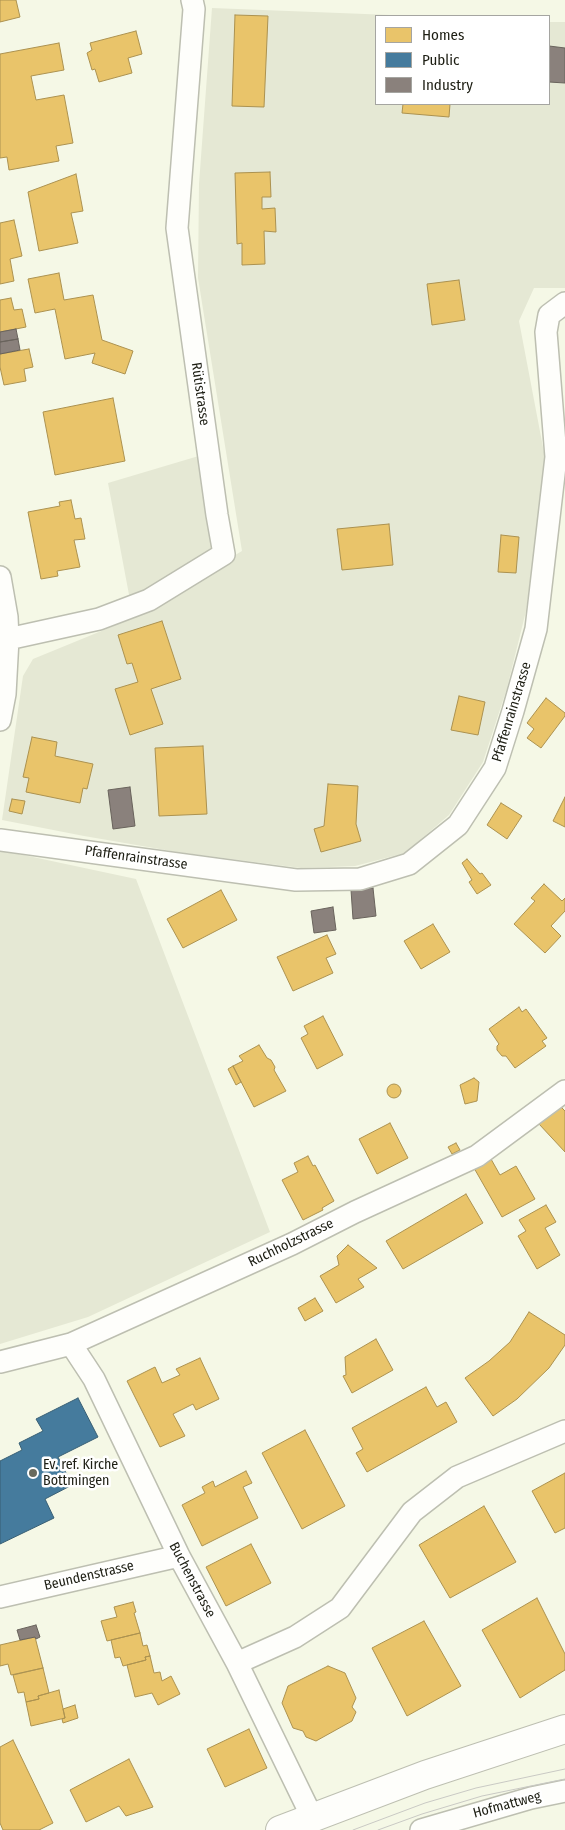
<!DOCTYPE html>
<html>
<head>
<meta charset="utf-8">
<style>
	body { margin:0 }
	#map { position:relative; width:565px; height:1830px; overflow:hidden; background:#f5f8e6; font-family:"Fira Sans Condensed",sans-serif }
	canvas { display:block }
	.legend { position:absolute; left:375px; top:15px; width:175px; height:90px; box-sizing:border-box; background:#fff; border:1px solid #a5a5a1; margin:0; padding:6px 9px; list-style:none; font-size:15px; color:#1d1e13 }
	.legend li { display:flex; align-items:center; gap:10px; height:25px }
	.legend b { width:25px; border:1px solid #a5a5a1 }
</style>
</head>
<body>
<div id="map">
<canvas width="565" height="1830"></canvas>
<ul class="legend">
<li><b style="height:14px;background:#e9c46a"></b>Homes</li>
<li><b style="height:14px;background:#457b9d"></b>Public</li>
<li><b style="height:14px;background:#8a817c"></b>Industry</li>
</ul>
</div>
<script>
const g = document.querySelector('canvas').getContext('2d');
g.lineJoin = 'round';
function fillPath(path, color) {
  g.fillStyle = color;
  g.fill(path, 'evenodd');
}
function shape(rows) {
  const path = new Path2D();
  for (const r of rows) {
    if (r.length === 3) {
      path.moveTo(r[0] + r[2], r[1]);
      path.arc(r[0], r[1], r[2], 0, 2 * Math.PI);
      continue;
    }
    path.moveTo(r[0], r[1]);
    for (let i = 2; i < r.length; i += 2) path.lineTo(r[i], r[i + 1]);
  }
  return path;
}
function trace(path, color, width, dash) {
  g.strokeStyle = color;
  g.lineWidth = width;
  g.lineCap = dash ? 'butt' : 'round';
  g.setLineDash(dash || []);
  g.stroke(path);
}
function drawText(font, color, halo, rows, align = 'center') {
  g.font = font + ' "Fira Sans Condensed",sans-serif';
  g.lineWidth = 5;
  g.setLineDash([]);
  g.textBaseline = 'middle';
  g.strokeStyle = halo;
  g.fillStyle = color;
  for (const [text, x, y, turn = 0] of rows) {
    g.save();
    g.translate(x, y);
    g.rotate((+turn || 0) * Math.PI / 180);
    g.textAlign = isNaN(turn) ? turn : align;
    if (halo) g.strokeText(text, 0, 0);
    g.fillText(text, 0, 0);
    g.restore();
  }
}
fillPath(shape([
	[212,8,416,16,376,16,376,104,549,104,549,22,565,22,565,288,534,288,519,321,546,463,526,611,507,688,483,762,449,815,405,853,355,866,301,868,177,852,84,836,2,820,23,676,33,659,116,625,242,551,198,278,199,184],
	[202,455,216,550,130,600,108,483],
	[0,850,136,879,270,1232,88,1317,0,1344]
]), '#e5e8d4');
const homes = shape([
	[0,0,16,0,20,17,0,22,0,0],
	[235,15,268,16,264,107,232,106,235,15],
	[136,31,142,54,128,58,132,73,99,82,95,69,92,70,87,53,92,50,90,43,136,31],
	[59,43,64,70,31,76,36,100,64,95,73,143,56,146,59,161,9,170,7,157,0,158,0,54,59,43],
	[403,104,450,104,449,117,402,113,403,104],
	[270,172,271,197,262,197,262,209,275,208,276,232,264,231,265,264,242,265,242,243,237,244,235,173,270,172],
	[76,174,83,211,71,213,78,243,39,251,28,192,76,174],
	[14,220,22,256,10,259,14,281,0,284,0,223,14,220],
	[59,273,64,300,93,295,102,340,133,351,125,374,92,363,95,353,65,359,55,309,35,313,28,279,59,273],
	[459,280,465,320,432,325,427,284,459,280],
	[11,298,14,310,22,309,26,327,0,332,0,300,11,298],
	[29,349,33,367,24,369,26,381,4,385,0,367,0,354,29,349],
	[113,398,125,461,55,475,43,412,113,398],
	[71,500,75,519,81,518,85,539,74,540,80,567,57,571,58,576,41,579,28,512,60,506,59,502,71,500],
	[389,524,393,565,342,570,337,529,389,524],
	[501,535,519,537,516,573,498,572,501,535],
	[162,621,181,679,151,689,163,724,130,735,115,689,138,682,132,663,127,664,118,635,162,621],
	[459,696,485,702,478,735,451,730,459,696],
	[546,698,565,713,565,716,541,748,527,738,534,729,527,723,546,698],
	[32,737,57,742,55,756,93,764,87,789,83,788,80,803,26,792,29,778,23,777,32,737],
	[203,746,207,814,159,816,155,748,203,746],
	[328,784,358,786,356,824,361,841,321,852,314,829,324,826,328,784],
	[565,797,565,827,553,821,565,797],
	[12,799,25,801,22,814,9,811,12,799],
	[501,803,522,816,507,839,487,825,501,803],
	[467,859,480,874,482,873,491,885,477,894,469,882,472,880,462,863,467,859],
	[544,884,562,901,565,898,565,911,551,926,561,936,545,953,514,924,535,901,531,898,544,884],
	[221,890,237,920,183,948,167,919,221,890],
	[433,924,450,952,421,969,404,941,433,924],
	[327,935,336,954,326,958,333,973,293,991,277,957,327,935],
	[519,1007,522,1012,526,1009,547,1038,542,1041,546,1046,515,1068,506,1056,502,1056,497,1050,497,1046,499,1044,489,1029,519,1007],
	[323,1016,343,1055,317,1069,301,1038,308,1034,304,1026,323,1016],
	[259,1045,267,1058,271,1060,275,1067,274,1070,286,1091,254,1107,233,1066,243,1061,239,1056,259,1045],
	[233,1066,241,1082,236,1085,228,1069,233,1066],
	[474,1078,479,1082,477,1101,465,1104,460,1085,474,1078],
	[394,1091,7],
	[559,1105,565,1111,565,1152,539,1124,559,1105],
	[390,1123,408,1158,377,1174,359,1139,390,1123],
	[456,1143,460,1150,452,1154,448,1147,456,1143],
	[308,1156,313,1166,315,1165,334,1201,322,1208,323,1210,303,1220,282,1180,298,1172,294,1163,308,1156],
	[491,1159,500,1175,516,1166,535,1199,502,1217,474,1168,491,1159],
	[466,1194,483,1223,403,1269,386,1241,466,1194],
	[546,1205,556,1222,545,1228,560,1255,537,1269,518,1236,526,1231,519,1220,546,1205],
	[348,1245,377,1268,358,1279,364,1287,336,1303,320,1276,339,1265,337,1256,348,1245],
	[315,1298,323,1311,305,1321,298,1308,315,1298],
	[529,1312,565,1335,565,1345,549,1368,517,1399,493,1416,465,1378,489,1361,510,1342,529,1312],
	[376,1339,393,1370,352,1393,343,1376,346,1375,345,1357,376,1339],
	[200,1358,219,1399,196,1410,193,1404,173,1414,185,1436,160,1447,127,1381,155,1367,162,1383,180,1375,176,1369,200,1358],
	[426,1387,437,1407,446,1402,457,1422,367,1472,356,1453,363,1449,352,1428,426,1387],
	[305,1430,345,1506,302,1529,262,1453,305,1430],
	[246,1471,252,1483,243,1487,258,1518,202,1546,182,1505,205,1493,202,1487,213,1481,215,1487,246,1471],
	[565,1473,565,1528,555,1533,532,1491,565,1473],
	[484,1506,516,1562,450,1598,419,1545,484,1506],
	[251,1544,271,1583,226,1606,206,1567,251,1544],
	[537,1598,565,1654,565,1670,520,1698,482,1630,537,1598],
	[133,1602,136,1612,134,1613,140,1633,107,1641,101,1621,117,1617,114,1607,133,1602],
	[424,1621,461,1686,407,1716,372,1648,424,1621],
	[140,1633,143,1646,147,1645,150,1656,145,1657,146,1660,123,1666,120,1657,115,1658,111,1640,140,1633],
	[35,1637,43,1668,11,1675,8,1664,0,1666,0,1645,35,1637],
	[150,1656,154,1673,160,1672,162,1681,171,1676,180,1694,158,1705,152,1693,135,1697,127,1665,146,1660,145,1657,150,1656],
	[328,1666,345,1673,356,1698,352,1707,356,1712,352,1721,316,1741,306,1737,303,1731,293,1728,282,1703,288,1686,328,1666],
	[43,1668,49,1693,38,1696,39,1699,26,1702,24,1692,18,1693,13,1675,43,1668],
	[59,1690,65,1718,31,1726,26,1702,39,1699,38,1696,59,1690],
	[75,1705,78,1718,63,1723,62,1719,65,1718,63,1709,75,1705],
	[249,1729,267,1768,225,1787,207,1749,249,1729],
	[13,1740,53,1823,39,1830,3,1830,0,1823,0,1747,13,1740],
	[129,1759,153,1807,126,1816,119,1806,86,1822,70,1790,129,1759]
]);
fillPath(homes, '#e9c46a');
trace(homes, '#ac9250', 1);
const public = shape([
	[78,1398,98,1437,58,1457,72,1485,45,1499,54,1518,0,1544,0,1461,22,1450,19,1443,43,1431,36,1419,78,1398]
]);
fillPath(public, '#457b9d');
trace(public, '#395f74', 1);
const industry = shape([
	[549,46,565,48,565,83,549,82,549,46],
	[16,329,18,339,0,342,0,332,16,329],
	[18,339,20,350,0,354,0,342,18,339],
	[130,787,135,826,113,829,108,790,130,787],
	[373,888,376,916,353,919,351,890,373,888],
	[333,907,336,930,314,933,311,911,333,907],
	[36,1625,40,1637,36,1639,35,1637,20,1640,17,1630,36,1625]
]);
fillPath(industry, '#8a817c');
trace(industry, '#69635c', 1);
const minor = shape([
	[0,577,7,617,8,639,5,694,0,720],
	[8,639,99,619,149,600,224,554,217,515,177,228,194,9,192,0],
	[0,840,296,880,360,879,409,864,458,825,495,768,513,711,536,629,556,457,546,332,549,315,565,303],
	[71,1344,94,1379,179,1556,237,1663,312,1817],
	[0,1362,71,1344,292,1244,355,1212,477,1156,565,1091],
	[0,1597,179,1556],
	[237,1663,295,1637,340,1608,412,1512,457,1477,565,1431],
	[421,1830,531,1798,565,1791]
]);
const major = shape([
	[280,1830,425,1775,565,1729]
]);
trace(minor, '#bdbfb1', 24);
trace(major, '#bdbfb1', 30);
trace(minor, '#fefefb', 21);
trace(major, '#fefefb', 28);
trace(shape([
	[353,1830,425,1803,476,1788,565,1769],
	[378,1830,422,1814,482,1796,565,1779]
]), '#c9c9c4', 1);
for (const [x, y, r, color] of [
	[33,1473,5,"#696a5d"]
]) {
  const dot = new Path2D();
  dot.arc(x, y, r, 0, 2 * Math.PI);
  g.fillStyle = color;
  g.fill(dot);
  trace(dot, '#fff', 2);
}
drawText('14px', '#1d1e13', '#fff', [
	["Rütistrasse",200,394,82],
	["Pfaffenrainstrasse",512,712,-73],
	["Pfaffenrainstrasse",136,858,8],
	["Ruchholzstrasse",291,1243,-26],
	["Beundenstrasse",89,1576,-13],
	["Buchenstrasse",192,1580,62],
	["Hofmattweg",507,1805,-15]
]);
drawText('14px', '#1d1e13', '#fff', [
	["Ev. ref. Kirche",43,1465],
	["Bottmingen",43,1481]
], 'left');
</script>
</body>
</html>
